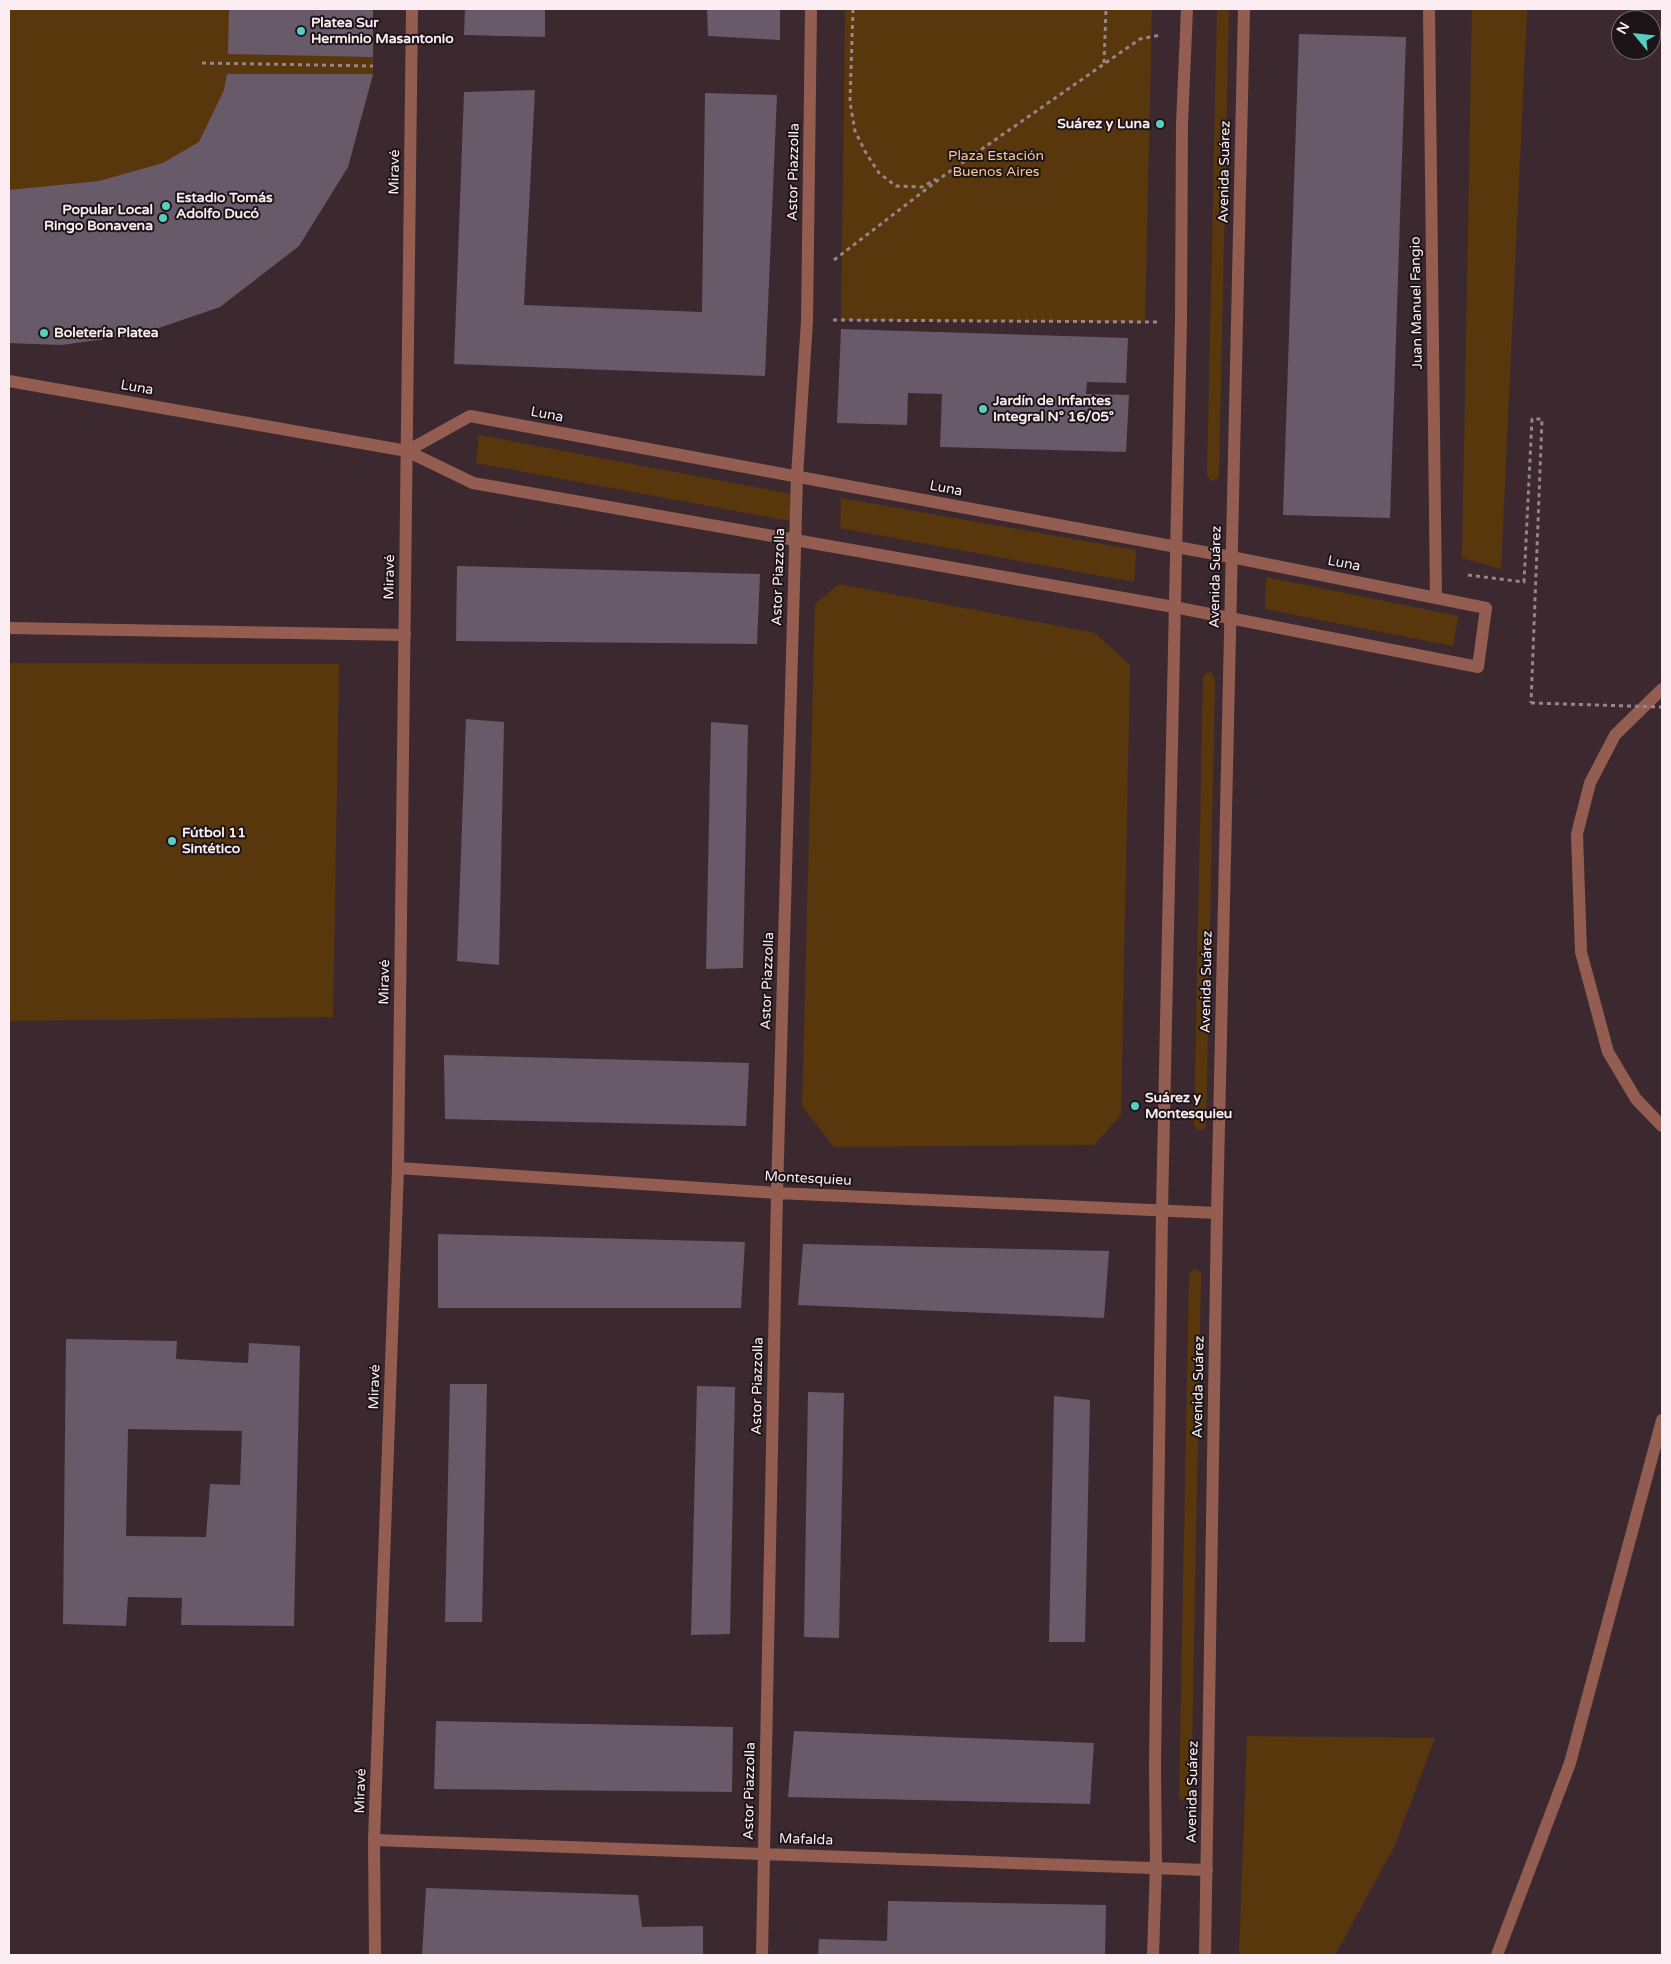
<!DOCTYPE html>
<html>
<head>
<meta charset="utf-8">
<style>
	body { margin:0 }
	#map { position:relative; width:1671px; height:1964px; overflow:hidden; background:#3c292f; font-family:"Varela Round",sans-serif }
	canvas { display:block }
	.frame { position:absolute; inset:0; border:10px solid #fbedf1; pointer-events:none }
	.north { position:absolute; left:1611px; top:10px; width:50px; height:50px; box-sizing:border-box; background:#1d1417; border:1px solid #766b6e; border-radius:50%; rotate:298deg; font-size:14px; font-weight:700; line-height:20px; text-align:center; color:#fbedf1 }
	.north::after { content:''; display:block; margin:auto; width:18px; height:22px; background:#57cec1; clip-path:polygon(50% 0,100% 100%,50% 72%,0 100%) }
</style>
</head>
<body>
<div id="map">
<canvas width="1671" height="1964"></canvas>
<div class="frame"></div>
<div class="north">N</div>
</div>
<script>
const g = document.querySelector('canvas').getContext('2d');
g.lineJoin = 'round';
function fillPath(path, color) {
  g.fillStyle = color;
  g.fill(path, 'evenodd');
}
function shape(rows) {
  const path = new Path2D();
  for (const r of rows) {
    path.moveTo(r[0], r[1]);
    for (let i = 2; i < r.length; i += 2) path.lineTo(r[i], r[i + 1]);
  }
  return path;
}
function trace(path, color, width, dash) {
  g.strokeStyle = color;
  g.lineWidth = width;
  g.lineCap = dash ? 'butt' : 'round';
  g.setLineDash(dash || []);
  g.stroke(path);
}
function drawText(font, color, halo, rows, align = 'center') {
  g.font = font + ' "Varela Round",sans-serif';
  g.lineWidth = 4;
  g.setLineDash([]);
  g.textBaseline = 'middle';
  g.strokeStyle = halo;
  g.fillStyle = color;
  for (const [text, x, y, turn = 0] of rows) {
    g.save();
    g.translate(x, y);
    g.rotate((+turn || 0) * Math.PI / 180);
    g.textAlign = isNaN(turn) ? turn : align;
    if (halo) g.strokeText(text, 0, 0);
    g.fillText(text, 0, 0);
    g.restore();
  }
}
fillPath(shape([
	[9,9,373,9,373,74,348,167,299,246,220,307,141,334,61,345,9,343],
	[845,9,1152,9,1145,322,841,320],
	[1217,9,1229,9,1219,475,1218,478,1212,481,1207,476],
	[1472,9,1527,9,1501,569,1462,558],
	[479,435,791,494,790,521,476,463],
	[841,498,1136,550,1134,582,840,528],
	[1266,577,1458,616,1453,646,1265,609],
	[839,584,1095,633,1130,665,1121,1115,1094,1145,834,1147,802,1106,815,604],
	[9,663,339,664,333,1017,9,1021],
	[1211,672,1215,679,1206,1126,1204,1129,1198,1130,1194,1125,1203,678,1206,673],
	[1195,1269,1201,1272,1201,1276,1191,1797,1188,1801,1183,1801,1180,1800,1179,1796,1189,1275,1190,1272],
	[1247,1736,1435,1738,1395,1845,1335,1955,1239,1955]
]), '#59370d');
fillPath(shape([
	[229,9,373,9,373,57,228,54],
	[465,9,545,9,545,37,464,35],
	[707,9,780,9,780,40,708,36],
	[1299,34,1406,37,1390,518,1283,515],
	[227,74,373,74,348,167,299,246,220,307,141,334,61,345,9,343,9,190,99,181,163,163,199,142,224,90],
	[535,90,524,305,702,312,705,93,777,95,765,376,454,364,464,92],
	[841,329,1128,338,1126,383,1087,382,1086,394,1129,395,1126,452,940,447,942,394,908,393,907,425,837,423],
	[457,566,760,574,757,644,456,641],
	[466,719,504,722,499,965,457,961],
	[711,722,748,725,743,968,706,969],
	[444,1055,749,1063,746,1126,445,1119],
	[438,1234,745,1242,741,1308,438,1308],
	[803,1244,1109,1251,1104,1318,798,1305],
	[66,1339,177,1341,176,1359,248,1363,249,1343,300,1346,294,1626,181,1625,182,1598,128,1597,126,1626,63,1624],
	[128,1429,242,1431,240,1485,210,1484,206,1537,126,1536],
	[450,1384,487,1384,482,1622,445,1622],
	[697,1386,735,1387,730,1634,691,1635],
	[808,1392,844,1393,839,1638,804,1637],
	[1054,1396,1090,1400,1085,1642,1049,1642],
	[436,1721,733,1727,732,1792,434,1789],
	[794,1731,1094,1743,1090,1804,788,1797],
	[426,1888,638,1895,642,1927,703,1926,703,1955,422,1955],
	[888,1901,1106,1905,1105,1955,818,1955,819,1939,887,1941]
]), '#695a6a');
trace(shape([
	[853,9,850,102,855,131,866,153,879,173,896,186,922,187,936,179],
	[202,63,373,66],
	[1104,63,1106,9],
	[834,260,946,174,1104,64,1140,39,1161,35],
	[833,320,1157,322],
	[1468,575,1524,582,1532,419,1542,419,1531,703]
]), '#96858a', 3, [4, 4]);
trace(shape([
	[9,628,405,635],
	[1662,689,1615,735,1590,783,1577,834,1581,952,1608,1052,1636,1099,1662,1126],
	[1497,1955,1570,1763,1662,1420]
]), '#935d51', 12);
trace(shape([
	[1429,9,1436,598],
	[9,381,407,451,473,483,1174,607,1478,667,1486,608,1231,557,470,416,407,451],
	[398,1168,777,1193,1217,1213],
	[374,1840,1207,1870],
	[375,1955,374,1840,398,1168,412,9],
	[762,1955,777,1193,797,476,807,321,811,9]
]), '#935d51', 12);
trace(shape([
	[1153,1955,1156,1867,1155,1767,1162,1210,1181,321,1182,124,1187,9],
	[1205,1955,1217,1213,1244,9]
]), '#935d51', 12);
trace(shape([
	[1531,703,1662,707]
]), '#96858a', 3, [4, 4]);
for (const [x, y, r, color] of [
	[301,31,5,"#57cec1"],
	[1160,124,5,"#57cec1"],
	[166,206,5,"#57cec1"],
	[163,218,5,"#57cec1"],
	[44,333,5,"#57cec1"],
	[983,409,5,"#57cec1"],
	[172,841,5,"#57cec1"],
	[1135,1106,5,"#57cec1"]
]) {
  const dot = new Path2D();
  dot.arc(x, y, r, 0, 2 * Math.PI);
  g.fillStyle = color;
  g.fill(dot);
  trace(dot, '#1d1417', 2);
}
drawText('bold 14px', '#fbedf1', '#1d1417', [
	["Platea Sur",311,23],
	["Herminio Masantonio",311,39],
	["Suárez y Luna",1150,124,"right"],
	["Estadio Tomás",176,198],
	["Adolfo Ducó",176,214],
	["Popular Local",153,210,"right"],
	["Ringo Bonavena",153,226,"right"],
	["Boletería Platea",54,333],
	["Jardín de Infantes",993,401],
	["Integral N° 16/05°",993,417],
	["Fútbol 11",182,833],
	["Sintético",182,849],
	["Suárez y",1145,1098],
	["Montesquieu",1145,1114]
], 'left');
drawText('14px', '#f5c797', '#1d1417', [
	["Plaza Estación",996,156],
	["Buenos Aires",996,172]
]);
drawText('14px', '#fbedf1', '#1d1417', [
	["Miravé",395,172,-89],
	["Astor Piazzolla",794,172,-89],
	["Avenida Suárez",1225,172,-89],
	["Juan Manuel Fangio",1417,303,-91],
	["Luna",137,388,10],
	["Luna",547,415,11],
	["Luna",946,489,11],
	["Luna",1344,564,11],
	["Miravé",390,577,-89],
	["Astor Piazzolla",779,577,-88],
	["Avenida Suárez",1216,577,-89],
	["Astor Piazzolla",768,981,-88],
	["Miravé",385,982,-89],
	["Avenida Suárez",1207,982,-89],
	["Montesquieu",808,1179,3],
	["Astor Piazzolla",758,1386,-89],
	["Miravé",375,1387,-88],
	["Avenida Suárez",1199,1387,-89],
	["Miravé",361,1791,-88],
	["Astor Piazzolla",750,1791,-89],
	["Avenida Suárez",1193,1792,-89],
	["Mafalda",806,1840,2]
]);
</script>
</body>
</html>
